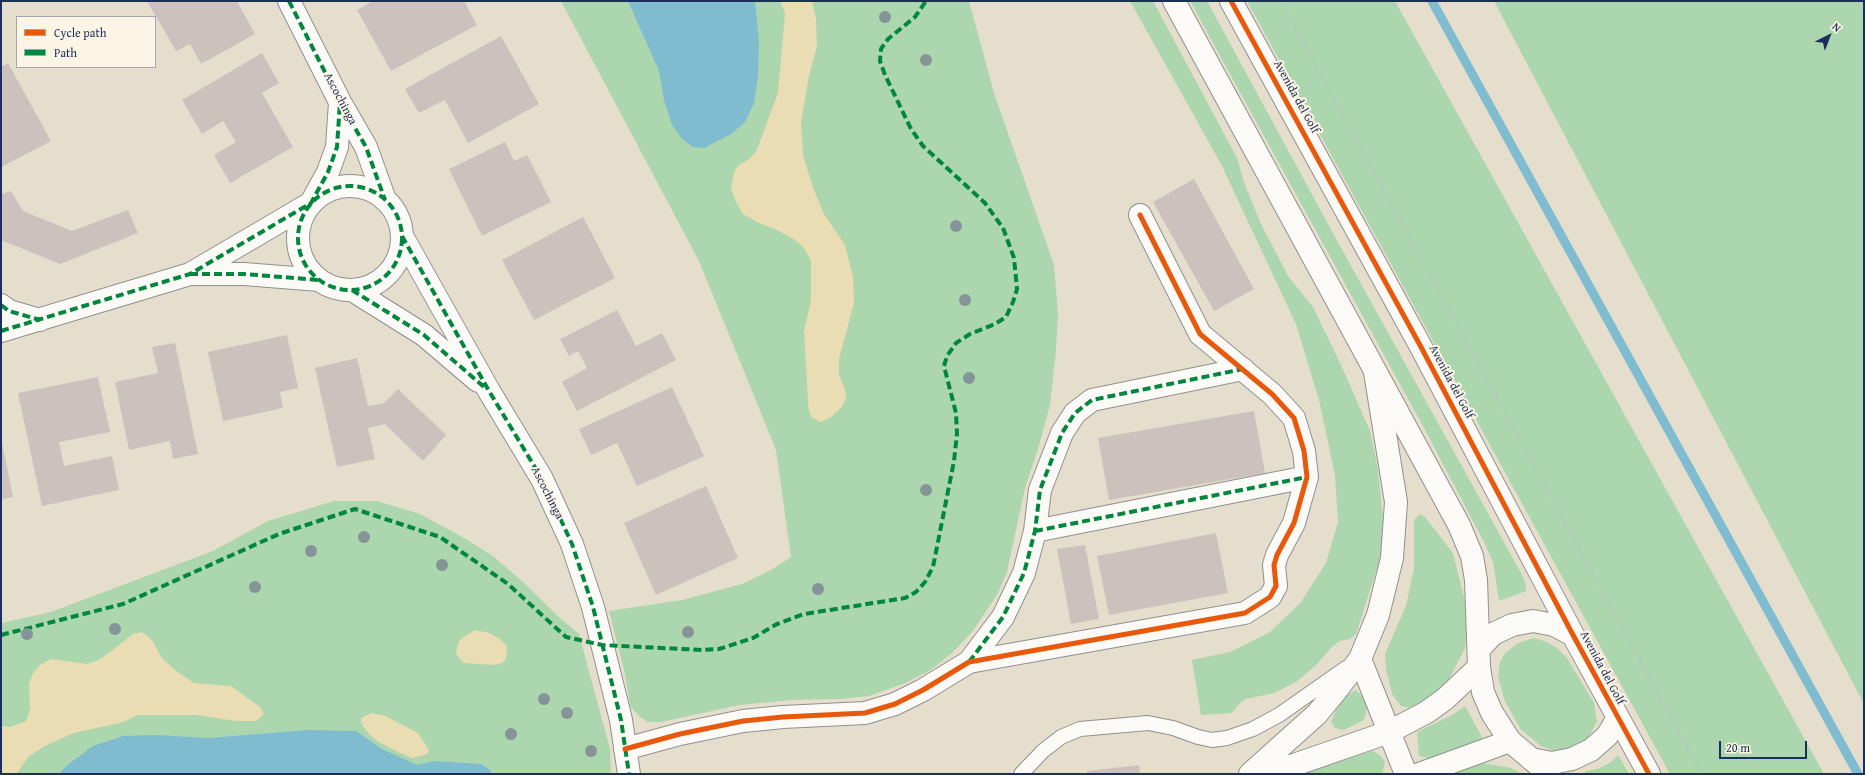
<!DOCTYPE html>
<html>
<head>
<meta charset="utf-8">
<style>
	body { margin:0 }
	#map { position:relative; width:1865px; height:775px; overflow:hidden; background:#e6decc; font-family:"Gentium Book Plus",serif }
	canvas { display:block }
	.frame { position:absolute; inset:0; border:2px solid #1b2f5e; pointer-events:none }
	.legend { position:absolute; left:16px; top:16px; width:140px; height:52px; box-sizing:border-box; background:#fcf5e5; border:1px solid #a2a6af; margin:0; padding:5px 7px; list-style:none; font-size:12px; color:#1b2f5e }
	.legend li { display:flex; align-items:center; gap:8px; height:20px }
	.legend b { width:20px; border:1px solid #a2a6af }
	.north { position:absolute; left:1809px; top:16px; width:40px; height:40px; -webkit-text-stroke:3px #fcf5e5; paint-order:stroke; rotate:42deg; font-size:11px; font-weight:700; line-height:16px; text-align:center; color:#1b2f5e }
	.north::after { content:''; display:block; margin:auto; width:14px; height:18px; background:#1b2f5e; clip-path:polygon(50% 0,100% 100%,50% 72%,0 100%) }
	.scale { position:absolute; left:1719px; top:741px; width:88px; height:18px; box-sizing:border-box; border:2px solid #1b2f5e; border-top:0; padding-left:5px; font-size:12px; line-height:14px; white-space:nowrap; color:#1b2f5e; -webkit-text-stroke:3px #fcf5e5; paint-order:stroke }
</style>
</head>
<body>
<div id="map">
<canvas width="1865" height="775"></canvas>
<div class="frame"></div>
<ul class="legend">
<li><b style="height:5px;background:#e8590c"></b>Cycle path</li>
<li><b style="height:5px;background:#00873e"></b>Path</li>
</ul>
<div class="north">N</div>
<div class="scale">20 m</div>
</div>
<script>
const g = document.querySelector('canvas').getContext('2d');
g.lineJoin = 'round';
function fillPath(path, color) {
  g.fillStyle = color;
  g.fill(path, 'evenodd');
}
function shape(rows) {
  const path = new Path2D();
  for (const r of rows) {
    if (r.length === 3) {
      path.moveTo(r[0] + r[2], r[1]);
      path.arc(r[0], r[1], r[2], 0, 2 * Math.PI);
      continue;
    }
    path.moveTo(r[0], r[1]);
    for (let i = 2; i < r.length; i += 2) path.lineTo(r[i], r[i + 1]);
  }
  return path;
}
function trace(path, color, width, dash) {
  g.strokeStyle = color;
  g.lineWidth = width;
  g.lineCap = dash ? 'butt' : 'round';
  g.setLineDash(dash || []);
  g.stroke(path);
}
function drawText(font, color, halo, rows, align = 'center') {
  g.font = font + ' "Gentium Book Plus",serif';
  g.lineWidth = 4;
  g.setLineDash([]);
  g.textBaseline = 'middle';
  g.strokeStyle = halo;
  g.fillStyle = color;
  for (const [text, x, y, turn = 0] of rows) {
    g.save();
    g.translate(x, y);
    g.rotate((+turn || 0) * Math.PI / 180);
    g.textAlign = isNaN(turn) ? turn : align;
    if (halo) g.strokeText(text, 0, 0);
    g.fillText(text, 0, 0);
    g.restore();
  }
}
fillPath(shape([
	[561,1,969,1,994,93,1054,265,1058,313,1056,350,1050,405,1038,449,1025,488,1007,572,997,595,972,632,953,652,931,670,903,684,869,696,840,699,791,700,740,705,661,722,648,722,640,717,630,706,625,674,609,611,682,600,742,584,773,569,791,557,776,450,699,261],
	[1130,1,1153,1,1237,158,1244,182,1260,222,1288,276,1313,307,1341,365,1370,431,1378,469,1383,520,1381,556,1356,634,1350,639,1340,641,1333,646,1315,666,1296,682,1274,693,1246,699,1241,702,1232,713,1201,715,1192,660,1230,652,1270,632,1301,602,1326,563,1338,522,1335,475,1319,400,1296,324,1221,164],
	[1190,1,1207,1,1334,235,1521,573,1526,584,1526,591,1499,601,1493,562,1483,540,1424,428],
	[1247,1,1395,1,1824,774,1670,774],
	[1494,1,1864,1,1864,704],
	[334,501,377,501,420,514,464,538,493,556,523,582,561,619,579,634,610,749,611,774,1,774,1,623,51,612,213,551,268,521],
	[1420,514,1425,517,1453,553,1468,613,1465,648,1446,685,1428,699,1411,708,1401,706,1392,694,1386,669,1385,654,1406,606,1414,568,1414,520],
	[1534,638,1547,642,1557,648,1567,658,1594,703,1597,721,1589,737,1573,750,1558,752,1541,746,1521,730,1504,699,1498,676,1500,662,1505,653,1518,643],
	[1356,690,1364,698,1367,708,1364,720,1344,730,1335,728,1331,722,1339,703,1347,695],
	[1465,706,1481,735,1482,739,1478,743,1446,751,1431,759,1419,756,1417,732,1452,715],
	[1372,751,1381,756,1385,762,1382,774,1302,774],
	[1618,755,1629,774,1583,774,1586,771,1598,769,1611,762],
	[1475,762,1511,768,1522,774,1446,774]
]), '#acd6ad');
fillPath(shape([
	[780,1,812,1,816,19,817,46,809,76,801,122,803,156,814,190,824,214,845,245,853,277,854,303,839,359,839,375,845,389,846,399,841,408,830,418,820,422,811,417,808,405,807,382,804,331,811,301,811,261,804,248,795,240,777,230,759,223,743,214,736,202,731,189,734,172,739,165,749,159,756,152,778,93,785,13],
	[475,630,489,633,500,639,507,646,506,659,502,663,494,665,464,663,456,654,458,643,463,637],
	[142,632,152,640,162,658,176,671,194,683,231,686,260,707,264,714,256,721,236,721,197,715,137,715,124,722,74,733,47,745,29,756,16,774,1,774,1,726,10,727,26,721,30,709,29,684,33,673,40,665,51,659,87,664,101,659,133,634],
	[372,713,385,716,418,733,429,750,427,754,413,758,400,753,377,741,368,733,361,723,361,718]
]), '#eadcb3');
fillPath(shape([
	[628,1,755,1,759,42,758,76,754,103,745,122,731,134,704,148,693,147,682,139,672,125,664,100,659,71],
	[307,730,356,731,382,749,417,765,434,761,481,764,490,770,492,774,59,774,66,766,93,746,123,736,155,735,209,738]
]), '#7fbcd0');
trace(shape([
	[1432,1,1858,774]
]), '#7fbcd0', 9);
fillPath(shape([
	[147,1,237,1,255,34,201,64,190,44,176,51],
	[373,1,464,1,477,25,391,71,357,10],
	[501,36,539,104,468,143,445,100,419,113,405,89],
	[262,53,279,83,262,93,293,147,230,183,214,155,236,142,223,121,202,134,182,100],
	[8,63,51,141,1,167,1,67],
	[505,142,514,161,527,155,551,202,482,236,449,169],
	[1194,179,1254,289,1214,311,1153,202],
	[11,191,23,211,72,231,128,210,138,233,60,264,1,240,1,194],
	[583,217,615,278,534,320,502,260],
	[617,310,636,346,662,333,676,360,577,411,562,382,587,368,578,351,569,356,560,339],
	[287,335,298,388,280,392,283,408,223,421,208,352],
	[175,343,198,454,173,459,170,441,129,450,115,382,158,373,152,347],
	[357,358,368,406,384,403,398,389,446,435,423,461,385,424,368,428,375,459,337,467,315,368],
	[98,377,110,432,59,442,64,466,112,456,119,490,42,506,18,393],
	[672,387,704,456,637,486,617,443,591,455,579,429],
	[1254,411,1265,473,1109,500,1098,438],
	[1,438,13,497,1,499],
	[706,486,738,558,656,595,624,523],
	[1216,533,1228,593,1109,615,1097,556],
	[1085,545,1099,619,1071,624,1057,549],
	[1139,765,1140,774,1087,774,1087,771]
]), '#cdc1be');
const service = shape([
	[1021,774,1043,751,1061,737,1080,729,1148,723,1173,728,1198,737,1212,740,1227,738,1253,729,1279,715,1346,668]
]);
const minor = shape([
	[289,1,340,102,366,147,385,200],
	[350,238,52],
	[402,236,489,391,542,479,572,544,593,607,621,720,629,774],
	[192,274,244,274,319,280],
	[352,290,424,335,478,381],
	[1,305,9,311,40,320],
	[1,331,190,274,311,203,328,172,337,147,340,102],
	[1035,531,1307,477],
	[1360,659,1406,774],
	[969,662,1003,617,1024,573,1035,531,1040,490,1062,433,1075,413,1092,400,1243,369],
	[625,749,680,734,743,721,783,717,865,713,895,704,923,690,969,662,1245,613,1270,597,1276,586,1274,565,1277,555,1294,523,1307,477,1304,451,1294,418,1272,394,1200,334,1140,215],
	[1250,774,1317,714,1335,692,1360,659,1378,615,1392,558,1396,502,1375,372],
	[1268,774,1389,732,1427,712,1445,699,1479,667],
	[1419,774,1510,741]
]);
const tertiary = shape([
	[1174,1,1459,525,1472,556,1476,580,1479,667,1483,692,1492,713,1510,741,1549,774],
	[1231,1,1421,347,1573,635,1649,774],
	[1479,649,1493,634,1512,625,1533,621,1554,625,1573,635],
	[1531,759,1552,763,1572,759,1591,750,1607,736,1618,718]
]);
trace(service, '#91908f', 16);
trace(minor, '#91908f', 24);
trace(tertiary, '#91908f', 24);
trace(shape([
	[1281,1,1702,774]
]), '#bfbfc1', 2.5, [1, 3]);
trace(service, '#fbfaf7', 14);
trace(minor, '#fbfaf7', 22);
trace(tertiary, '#fbfaf7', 22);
trace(shape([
	[289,1,340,102,366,147,385,200],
	[350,238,52],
	[402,236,489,391,542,479,572,544,593,607,621,720,629,774],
	[190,274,244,274,319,280],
	[352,290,424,335,484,387],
	[1,305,9,311,40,320],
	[1,331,190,274,311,203,328,172,337,147,340,102],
	[1035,531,1307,477],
	[1,635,123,604,279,534,355,509,440,537,508,584,566,637,602,645,702,650,719,649,753,638,777,624,804,614,905,598,916,592,925,582,933,567,954,461,957,434,956,413,944,366,947,356,956,343,970,334,995,324,1006,317,1013,302,1017,289,1014,258,1003,228,985,203,923,146,911,129,885,75,880,61,881,49,888,39,915,17,926,1],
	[969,662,1003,617,1024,573,1035,531,1040,490,1062,433,1075,413,1092,400,1243,369]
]), '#00873e', 4, [8, 4]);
trace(shape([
	[1231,1,1421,347,1573,635,1649,774],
	[625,749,680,734,743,721,783,717,865,713,895,704,923,690,969,662,1245,613,1270,597,1276,586,1274,565,1277,555,1294,523,1307,477,1304,451,1294,418,1272,394,1200,334,1140,215]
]), '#e8590c', 5);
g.fillStyle = '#849497';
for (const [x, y] of [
	[885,17],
	[926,60],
	[956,226],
	[965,300],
	[969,378],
	[926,490],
	[364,537],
	[311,551],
	[442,565],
	[255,587],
	[818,589],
	[115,629],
	[688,632],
	[27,634],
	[544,699],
	[567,713],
	[511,734],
	[591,751]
]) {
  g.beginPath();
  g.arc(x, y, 6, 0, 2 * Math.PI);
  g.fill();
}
drawText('12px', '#1b2f5e', '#fcf5e5', [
	["Avenida del Golf",1296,97,61],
	["Ascochinga",340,99,62],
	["Avenida del Golf",1451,382,62],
	["Ascochinga",547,493,63],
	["Avenida del Golf",1602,668,62]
]);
</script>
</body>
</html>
